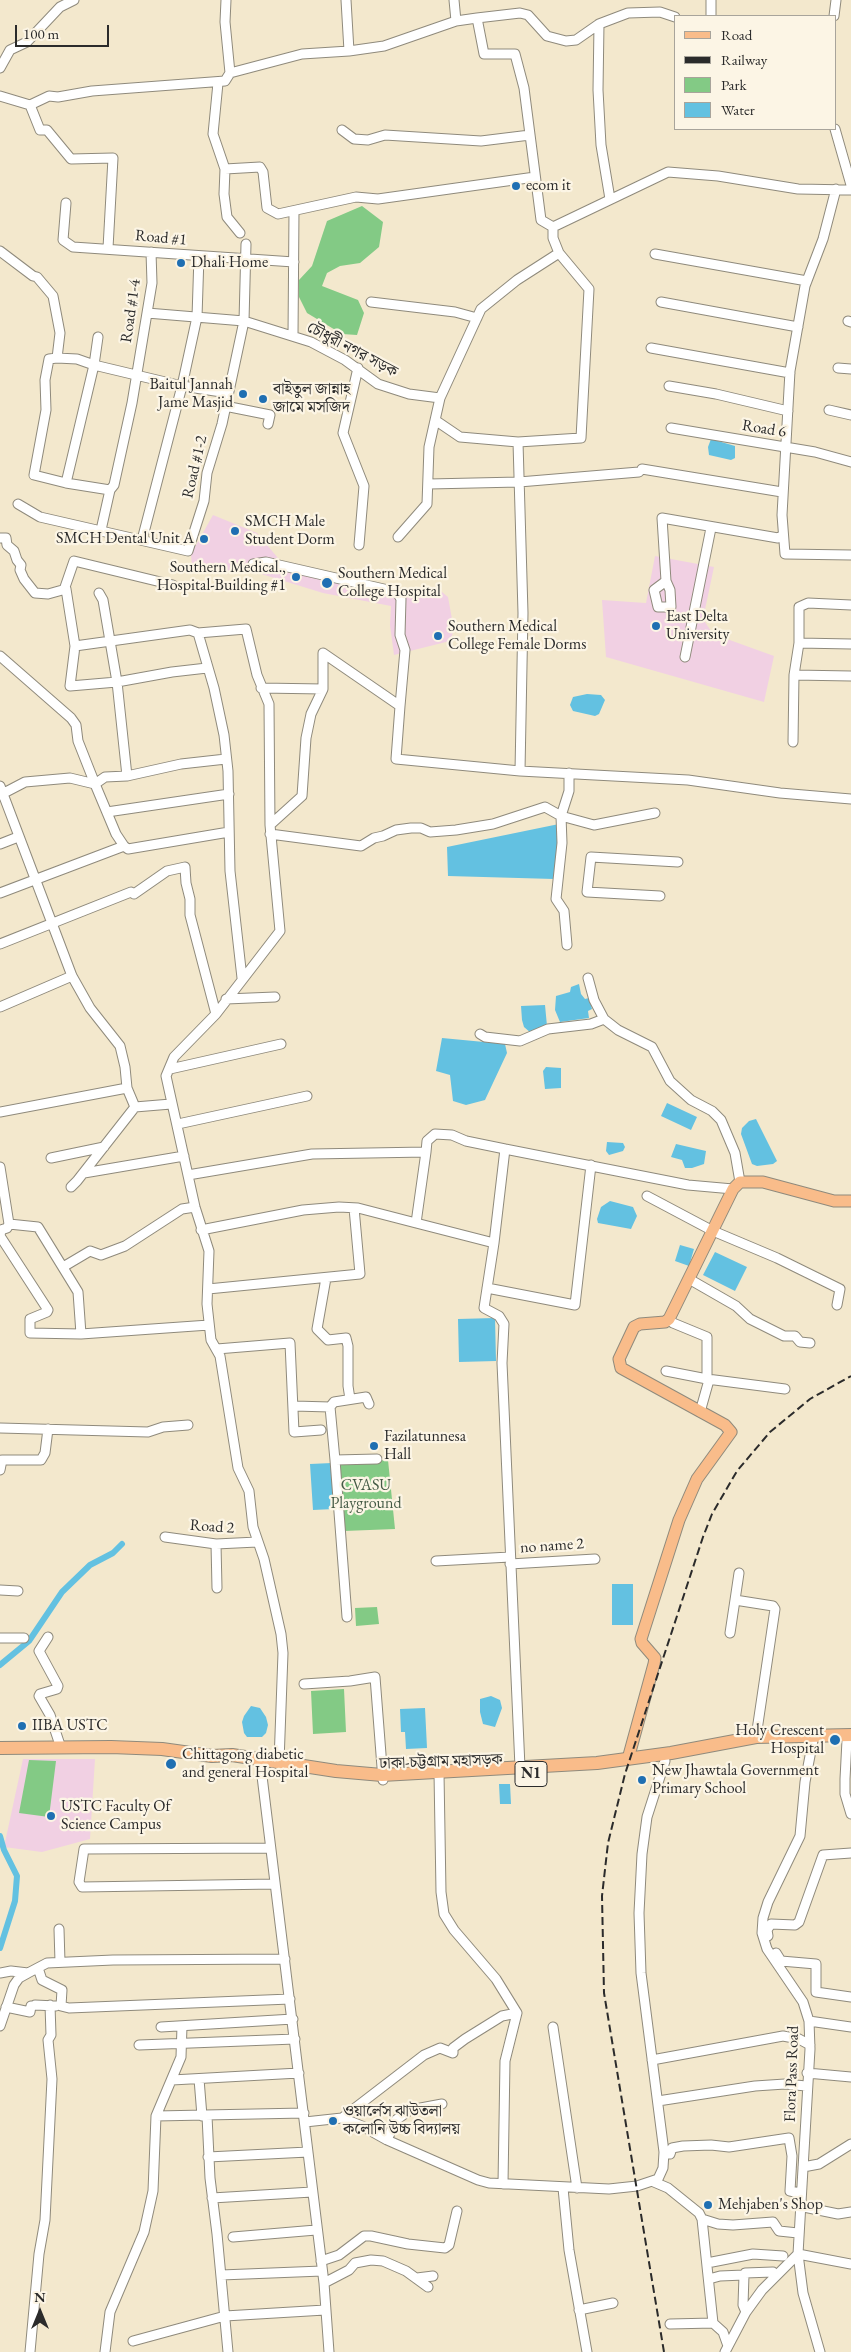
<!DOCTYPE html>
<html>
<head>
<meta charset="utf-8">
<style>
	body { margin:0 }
	#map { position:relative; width:851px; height:2352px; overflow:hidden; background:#f3e8cd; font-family:"EB Garamond",serif }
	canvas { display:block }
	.legend { position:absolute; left:674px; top:15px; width:162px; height:115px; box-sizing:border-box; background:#fcf5e5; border:1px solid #a8a49b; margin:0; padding:6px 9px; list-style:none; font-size:15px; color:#2b2b2b }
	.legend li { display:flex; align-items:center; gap:10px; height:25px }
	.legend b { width:25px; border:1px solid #a8a49b }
	.north { position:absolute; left:15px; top:2287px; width:50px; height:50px; -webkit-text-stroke:4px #fcf5e5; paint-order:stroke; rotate:0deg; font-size:14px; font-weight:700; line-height:20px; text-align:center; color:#2b2b2b }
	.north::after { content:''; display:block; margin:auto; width:18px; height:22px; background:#2b2b2b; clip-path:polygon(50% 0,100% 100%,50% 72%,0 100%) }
	.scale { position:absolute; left:15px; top:25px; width:94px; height:22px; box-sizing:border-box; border:2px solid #2b2b2b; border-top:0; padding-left:6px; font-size:15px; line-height:18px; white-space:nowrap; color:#2b2b2b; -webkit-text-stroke:4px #fcf5e5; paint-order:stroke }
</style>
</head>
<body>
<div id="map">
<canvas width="851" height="2352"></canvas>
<ul class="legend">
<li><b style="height:6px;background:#f9bc8a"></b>Road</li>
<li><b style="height:6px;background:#2b2b2b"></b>Railway</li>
<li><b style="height:14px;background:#83ca85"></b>Park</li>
<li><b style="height:14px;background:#63c1e1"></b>Water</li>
</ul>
<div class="north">N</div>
<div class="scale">100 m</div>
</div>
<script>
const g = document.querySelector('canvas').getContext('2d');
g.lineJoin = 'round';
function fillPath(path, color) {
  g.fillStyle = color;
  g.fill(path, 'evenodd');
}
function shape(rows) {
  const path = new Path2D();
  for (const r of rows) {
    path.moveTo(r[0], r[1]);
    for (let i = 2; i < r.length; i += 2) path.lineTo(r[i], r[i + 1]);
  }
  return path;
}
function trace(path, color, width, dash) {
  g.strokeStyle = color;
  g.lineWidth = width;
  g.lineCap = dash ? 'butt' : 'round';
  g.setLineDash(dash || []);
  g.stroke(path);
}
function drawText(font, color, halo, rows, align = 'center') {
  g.font = font + ' "EB Garamond","Noto Serif Bengali",serif';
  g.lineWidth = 4.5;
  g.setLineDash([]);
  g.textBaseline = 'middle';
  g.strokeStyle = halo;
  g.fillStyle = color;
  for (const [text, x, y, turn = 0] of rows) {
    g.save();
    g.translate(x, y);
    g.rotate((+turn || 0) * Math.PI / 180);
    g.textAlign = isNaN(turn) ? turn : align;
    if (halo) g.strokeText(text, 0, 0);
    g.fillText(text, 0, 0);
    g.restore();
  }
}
fillPath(shape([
	[213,515,257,533,283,564,346,580,405,592,417,587,436,587,448,597,454,630,450,641,394,655,390,625,391,606,323,593,258,573,196,571,192,566,191,554],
	[655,556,714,567,703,619,713,634,774,656,764,702,606,657,602,600,646,603],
	[23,1759,95,1759,90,1839,42,1852,4,1847]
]), '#f1d0e3');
fillPath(shape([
	[362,206,383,222,379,247,360,263,340,266,327,273,322,286,358,300,364,313,357,335,342,334,307,313,299,297,299,280,312,266,327,221],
	[388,1460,395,1529,344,1531,337,1462],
	[377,1607,379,1624,356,1626,355,1608],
	[344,1689,346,1732,313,1734,311,1691],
	[29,1760,56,1761,49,1817,19,1813]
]), '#83ca85');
fillPath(shape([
	[711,439,735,446,735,458,731,460,709,455,708,447],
	[587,694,601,695,605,700,599,714,595,716,573,711,570,705,573,697],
	[559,824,554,879,448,876,447,847],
	[579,984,581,994,585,999,589,998,592,1009,588,1011,589,1018,560,1022,555,1010,556,996,570,992,571,987],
	[545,1005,547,1026,531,1033,524,1027,522,1020,521,1006],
	[442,1038,505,1044,507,1053,485,1100,466,1105,453,1101,450,1075,436,1071],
	[546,1067,561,1068,561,1088,545,1089,543,1071],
	[667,1103,697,1117,691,1130,661,1116],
	[756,1119,777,1161,773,1164,757,1166,752,1164,741,1134,742,1128,749,1121],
	[607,1142,623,1143,625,1147,623,1151,609,1155,606,1151],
	[676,1144,706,1151,704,1164,692,1168,685,1168,682,1160,671,1157],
	[610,1201,633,1207,637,1216,631,1229,598,1223,597,1219,601,1207],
	[680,1245,694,1249,689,1266,675,1261],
	[715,1252,747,1267,735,1291,703,1275],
	[495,1318,496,1361,459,1362,458,1319],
	[332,1463,334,1509,313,1510,310,1464],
	[612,1584,633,1584,633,1625,612,1625],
	[491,1696,500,1700,502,1708,495,1727,483,1724,480,1712,480,1699],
	[251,1706,260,1708,266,1717,268,1725,266,1733,262,1737,247,1737,244,1733,242,1722,244,1716],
	[425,1708,427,1748,406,1749,405,1732,401,1732,400,1709],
	[499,1784,510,1784,511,1804,500,1804]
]), '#63c1e1');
trace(shape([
	[0,1665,29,1641,62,1592,90,1565,113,1553,122,1544],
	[0,1836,4,1850,17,1876,15,1901,0,1948]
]), '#63c1e1', 6);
const minor = shape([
	[454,0,456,21,477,18,484,54,515,54,524,88,541,220,553,227],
	[711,0,711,16],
	[834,16,836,0],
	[477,18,520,13,528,15,547,36,566,41,576,40,599,24],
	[349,51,384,46,456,21],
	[0,68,10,50,27,42,60,7,74,0],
	[230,73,302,54,349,51,346,0],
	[218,83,213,134,225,169,224,194,227,217,240,233],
	[0,96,30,105,49,96,58,97,92,91,225,81,230,73,225,22,226,0],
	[30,105,40,130,47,130,71,159,113,158,108,248],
	[835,129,851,185],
	[342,130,354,139,368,140,385,135,481,141,530,135],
	[225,169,260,167,263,172,267,208,278,214,356,197,378,199,535,177],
	[836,189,823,239,805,286,790,371,782,515,785,554,851,555],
	[610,199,601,145,598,90,599,24,628,13,660,12,675,17],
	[66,203,63,240,73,247,294,262],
	[0,251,33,276,37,277,53,296,60,333,57,358,77,359,94,365,182,386,228,393],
	[655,254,807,281],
	[371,302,455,312,477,318],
	[661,302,798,327],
	[147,313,244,321,311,342,345,360,378,384,409,394,440,398],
	[848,321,851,322],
	[293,336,294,211],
	[98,337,94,365,66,483,110,490],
	[651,348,790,373],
	[57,358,49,359,45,380,46,410,34,475,66,483],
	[358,368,343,433,364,486,359,545],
	[838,368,851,369],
	[669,386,716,394,788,411],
	[225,406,270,415,268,424],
	[829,410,851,415],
	[435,420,460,437,518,442,581,438,589,289,559,253,553,238,553,227,668,172,718,176,798,189,851,190],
	[671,428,815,452,851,462],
	[518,442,523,613,520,771],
	[642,469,782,492],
	[429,484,519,482,639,472],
	[18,504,40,517,188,551,204,501,207,473,222,424,244,321,246,244],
	[101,530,110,490,114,485,132,403,152,283,151,252],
	[398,537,427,504,429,447,440,398,481,309,517,280,559,253],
	[0,538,6,538,7,545,14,551,17,560,21,565,20,570,24,579,35,593,48,594,66,589,75,646],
	[142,540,182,386,197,317,199,256],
	[253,564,266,562,397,592,401,599,400,635,405,650,400,706],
	[666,581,670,590,671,607,658,607,654,590,666,581,662,518,778,538,783,535],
	[64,590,74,561,173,585],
	[99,593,103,600,117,682,127,776],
	[198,633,246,629,257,675,269,704,270,825,280,931,216,1014,174,1057,166,1076,195,1207,209,1251,207,1304,211,1340,220,1356,238,1468,249,1491,253,1527,264,1559,281,1634,283,1653,279,1762],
	[799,643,851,644],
	[0,656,71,718,76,725,78,741,95,784,70,778,25,782,0,795],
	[685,657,711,528],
	[207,668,172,672,117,682,70,686,75,646,190,630,198,633,214,688,224,735,228,771,230,871,242,978],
	[794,675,851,676],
	[261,688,323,689],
	[793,742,794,675,799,643,799,607,808,603,851,605],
	[0,786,72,976,90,1008,120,1046,125,1067,127,1088,135,1107,171,1104],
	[107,812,229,794],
	[270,825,302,796,306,738,311,714,323,689,323,653,400,706,396,759,520,771,688,780,780,793,851,799],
	[270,834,361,846,374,838,383,836,396,830,411,828,421,828,430,832,456,830,493,824,545,807,561,816,594,825,655,813],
	[0,844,18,837],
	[124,846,116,834,95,784,105,777,127,776,181,764,226,759],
	[0,893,124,846,128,849,229,832],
	[660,896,587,892,591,857,678,862],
	[0,944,131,892,134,894,167,871,185,867,186,883,190,899,190,915,216,1014],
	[567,945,564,911,556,899,562,843,561,816,569,791,569,773],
	[588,978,594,1000,604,1019,618,1030,652,1047,670,1081,691,1100,712,1111,721,1120,735,1153,740,1182],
	[226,999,275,997],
	[0,1007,72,976],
	[480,1034,485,1037,520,1041,548,1029,591,1024,604,1019],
	[170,1069,281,1044],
	[0,1112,127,1088],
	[178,1124,307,1096],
	[426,1152,427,1141,435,1134,452,1135,466,1141,505,1149],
	[51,1158,104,1147],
	[0,1167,9,1224,7,1228,1,1230,0,1236,48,1310,47,1312,30,1319,30,1333,81,1334,209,1325],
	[84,1173,184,1156],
	[188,1175,312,1154,426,1152,416,1223,494,1243],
	[71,1187,77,1181,135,1107],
	[647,1196,713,1231,777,1258,840,1289,837,1305],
	[9,1224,38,1227,78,1292,81,1334],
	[201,1230,303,1210,339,1207,358,1208,416,1223],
	[63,1267,90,1251,101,1255,125,1246,182,1209,195,1207],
	[326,1278,317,1329,328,1340,346,1338,348,1346,348,1386,350,1399],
	[689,1279,736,1306,750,1319,784,1336,795,1336,800,1342,810,1343],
	[487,1288,575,1305,591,1165],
	[208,1289,360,1274,354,1208],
	[669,1319,673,1323,707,1337,707,1379],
	[217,1349,290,1343,294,1432,321,1430],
	[666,1371,707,1379,785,1389],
	[369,1404,366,1397,334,1402,330,1407,335,1460,377,1459],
	[294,1406,330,1407],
	[700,1412,709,1380],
	[0,1428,148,1432,163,1427,188,1425],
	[335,1460,347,1617],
	[0,1470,2,1460,41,1460,45,1453,48,1429],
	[165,1537,216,1544,257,1542],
	[216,1544,217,1588],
	[436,1561,510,1557],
	[510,1564,595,1559],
	[739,1573,735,1600,773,1606,775,1609,756,1737],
	[0,1590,18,1591],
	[730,1633,735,1600],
	[48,1637,39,1651,58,1686,57,1689,40,1694,39,1696,50,1715,61,1748],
	[0,1638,24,1638],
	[304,1684,350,1681,375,1677,383,1780],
	[814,1735,805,1782,800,1836,768,1902,763,1918,762,1933,767,1949,803,2002,809,2021,810,2049,798,2254,803,2293,820,2352],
	[847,1740,845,1779,845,1794,851,1814],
	[520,1767,502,1363,504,1324,499,1316,484,1308,494,1243,505,1149,688,1185,733,1189],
	[261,1768,324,2283,329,2352],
	[439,1773,441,1892,444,1914,454,1930,496,1979,517,2013],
	[270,1848,84,1849,79,1882,82,1887,275,1884],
	[59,1929,60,1962],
	[768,1936,767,1930,771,1924,795,1925,799,1922,823,1855,851,1853],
	[776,1953,781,1961,816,1964,816,1992,851,1997],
	[38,1968,42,1980,62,1990,61,2006,69,2008,290,1999],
	[0,1973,11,1971,28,1973,47,1963,113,1960,285,1959],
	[35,2005,56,2006],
	[6,2007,30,2012,31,2006],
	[809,2021,851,2027],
	[0,2026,14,1985,19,1978,28,1973],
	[161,2027,293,2019],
	[553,2027,577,2188],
	[139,2045,295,2039],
	[652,2060,783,2036,799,2039,810,2045],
	[807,2073,851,2077],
	[199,2079,202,2116],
	[172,2080,299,2073],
	[658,2101,755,2086,785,2084,806,2086],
	[156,2116,304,2113],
	[207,2116,210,2178,217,2234,228,2352],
	[342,2118,424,2055,440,2048,453,2053,453,2048,465,2039,502,2016,517,2013,505,2061,503,2184],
	[305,2122,342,2118,362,2126,387,2140,478,2180,489,2183,609,2189,637,2186,658,2179,663,2168,664,2152,641,1973,639,1913,642,1854,647,1817,665,1761],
	[387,2140,396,2120,410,2110,442,2104],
	[664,2154,670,2154,672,2148,683,2146,711,2145,729,2147,789,2138,792,2156,790,2191,800,2193],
	[208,2157,308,2152],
	[803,2167,819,2164,851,2144],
	[654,2182,668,2188,699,2213,702,2219],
	[563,2188,569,2250,587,2352],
	[212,2198,312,2192],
	[799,2206,838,2214,851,2212],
	[233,2237,316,2230],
	[798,2254,851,2264],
	[321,2261,339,2255,364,2236,371,2236,408,2244,445,2248,449,2245,457,2211],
	[707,2263,753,2254,783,2256],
	[221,2275,322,2271],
	[744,2275,745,2273,773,2272],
	[417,2278,433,2276],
	[709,2279,720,2276,744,2275,743,2305,746,2312],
	[324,2283,349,2270,355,2263,371,2260,383,2261,406,2271,428,2287],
	[579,2310,613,2303],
	[713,2323,702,2219,718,2224,733,2225,773,2222,779,2231,798,2233],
	[670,2324,713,2323,723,2332,728,2346],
	[133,2341,225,2316,325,2310],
	[30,2352,39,2254,45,2220,52,2079,48,2040,51,2035,50,2005],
	[105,2352,110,2312,144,2232,153,2191,156,2116,181,2057,182,2026],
	[725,2352,746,2312,762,2290,798,2254]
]);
const major = shape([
	[628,1759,654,1664,655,1658,642,1643,641,1639,679,1520,697,1479,731,1432,725,1425,621,1368,619,1359,634,1327,640,1324,665,1322,669,1319,733,1189,740,1182,763,1182,834,1201,851,1201]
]);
const highway = shape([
	[0,1748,111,1747,162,1749,212,1756,232,1755,336,1771,382,1775,597,1763,671,1753,756,1737,851,1735]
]);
trace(minor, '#8f8a7c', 11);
trace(major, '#8f8a7c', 13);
trace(highway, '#8f8a7c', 14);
trace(minor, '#fff', 9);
trace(major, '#f9bc8a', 11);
trace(highway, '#f9bc8a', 12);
trace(shape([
	[664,2352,604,1993,602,1896,608,1843,625,1774,703,1537,712,1514,737,1471,770,1432,810,1399,851,1376]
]), '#2b2b2b', 2, [8, 4]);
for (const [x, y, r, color] of [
	[516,186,5,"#1f6fb2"],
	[181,263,5,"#1f6fb2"],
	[243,394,5,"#1f6fb2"],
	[263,399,5,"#1f6fb2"],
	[235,531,5,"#1f6fb2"],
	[204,539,5,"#1f6fb2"],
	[296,577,5,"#1f6fb2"],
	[327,583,6,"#1f6fb2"],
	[656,626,5,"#1f6fb2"],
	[438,636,5,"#1f6fb2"],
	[374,1446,5,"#1f6fb2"],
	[22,1726,5,"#1f6fb2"],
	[835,1740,6,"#1f6fb2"],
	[171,1764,6,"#1f6fb2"],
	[642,1780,5,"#1f6fb2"],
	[51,1816,5,"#1f6fb2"],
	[333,2121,5,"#1f6fb2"],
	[708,2205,5,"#1f6fb2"]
]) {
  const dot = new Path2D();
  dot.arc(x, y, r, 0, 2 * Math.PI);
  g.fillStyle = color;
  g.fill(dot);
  trace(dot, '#fcf5e5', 2);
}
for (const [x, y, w] of [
	[531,1774,32]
]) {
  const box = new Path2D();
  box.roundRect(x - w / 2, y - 12.5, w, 25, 4);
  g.fillStyle = '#fcf5e5';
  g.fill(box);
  trace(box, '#2b2b2b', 1);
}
drawText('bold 15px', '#2b2b2b', null, [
	["N1",531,1774]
]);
drawText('16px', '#2b2b2b', '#fcf5e5', [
	["ecom it",526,186],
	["Dhali Home",191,263],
	["Baitul Jannah",233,385,"right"],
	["Jame Masjid",233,403,"right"],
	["বাইতুল জান্নাহ",273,390],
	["জামে মসজিদ",273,408],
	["SMCH Male",245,522],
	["Student Dorm",245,540],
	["SMCH Dental Unit A",194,539,"right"],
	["Southern Medical.,",286,568,"right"],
	["Hospital-Building #1",286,586,"right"],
	["Southern Medical",338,574],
	["College Hospital",338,592],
	["East Delta",666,617],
	["University",666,635],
	["Southern Medical",448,627],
	["College Female Dorms",448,645],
	["Fazilatunnesa",384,1437],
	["Hall",384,1455],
	["IIBA USTC",32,1726],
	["Holy Crescent",824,1731,"right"],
	["Hospital",824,1749,"right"],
	["Chittagong diabetic",182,1755],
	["and general Hospital",182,1773],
	["New Jhawtala Government",652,1771],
	["Primary School",652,1789],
	["USTC Faculty Of",61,1807],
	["Science Campus",61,1825],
	["ওয়ার্লেস ঝাউতলা",343,2112],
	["কলোনি উচ্চ বিদ্যালয়",343,2130],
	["Mehjaben's Shop",718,2205]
], 'left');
drawText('16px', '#2b2b2b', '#fcf5e5', [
	["Road #1",161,238,5],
	["Road #1-4",131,311,-82],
	["চৌধুরী নগর সড়ক",352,350,28],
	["Road 6",764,429,9],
	["Road #1-2",195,467,-77],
	["Road 2",212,1527,4],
	["no name 2",552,1546,-4],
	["ঢাকা-চট্টগ্রাম মহাসড়ক",441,1762,-2],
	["Flora Pass Road",792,2074,-88]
]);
drawText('16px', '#455b46', '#fcf5e5', [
	["CVASU",366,1486],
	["Playground",366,1504]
]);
</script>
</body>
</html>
